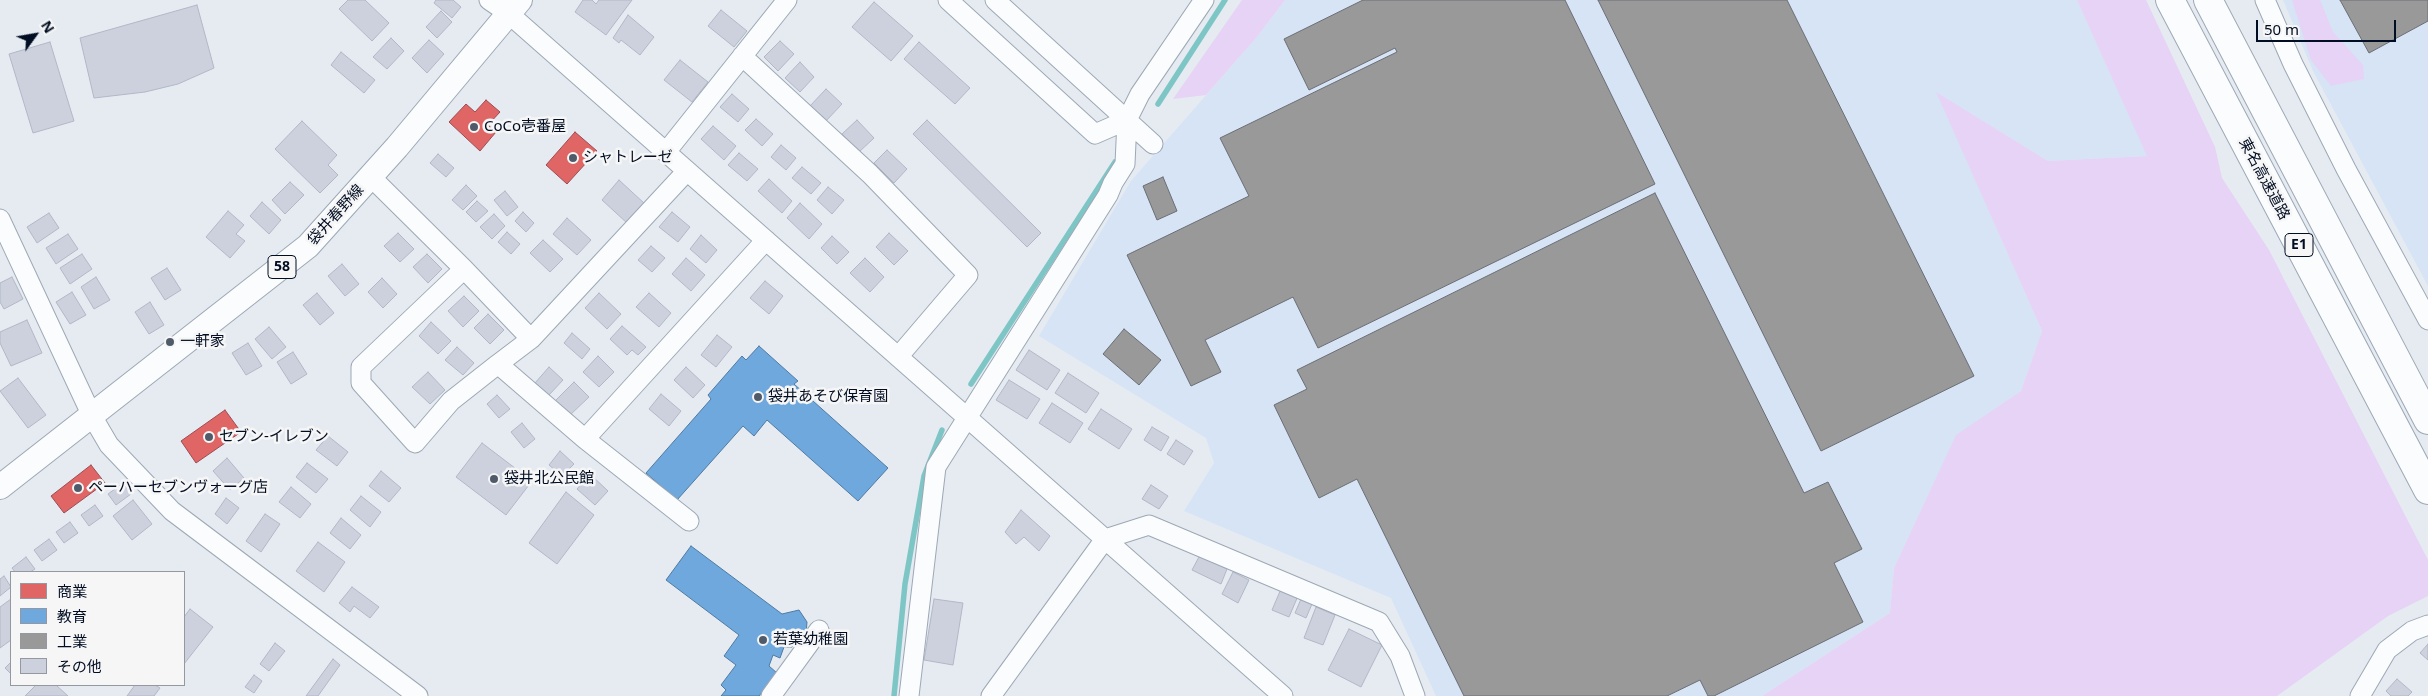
<!DOCTYPE html>
<html>
<head>
<meta charset="utf-8">
<style>
	body { margin:0 }
	#map { position:relative; width:2428px; height:696px; overflow:hidden; background:#e5ebf1; font-family:"Noto Sans","Noto Sans JP",sans-serif }
	canvas { display:block }
	.legend { position:absolute; left:10px; top:571px; width:175px; height:115px; box-sizing:border-box; background:#f6f6f6; border:1px solid #9499a1; margin:0; padding:6px 9px; list-style:none; font-size:15px; color:#000d22 }
	.legend li { display:flex; align-items:center; gap:10px; height:25px }
	.legend b { width:25px; border:1px solid #9499a1 }
	.north { position:absolute; left:10px; top:10px; width:50px; height:50px; -webkit-text-stroke:4px #f6f6f6; paint-order:stroke; rotate:58deg; font-size:14px; font-weight:700; line-height:20px; text-align:center; color:#000d22 }
	.north::after { content:''; display:block; margin:auto; width:18px; height:22px; background:#000d22; clip-path:polygon(50% 0,100% 100%,50% 72%,0 100%) }
	.scale { position:absolute; left:2256px; top:20px; width:140px; height:22px; box-sizing:border-box; border:2px solid #000d22; border-top:0; padding-left:6px; font-size:15px; line-height:18px; white-space:nowrap; color:#000d22; -webkit-text-stroke:4px #f6f6f6; paint-order:stroke }
</style>
</head>
<body>
<div id="map">
<canvas width="2428" height="696"></canvas>
<ul class="legend">
<li><b style="height:14px;background:#e06666"></b>商業</li>
<li><b style="height:14px;background:#6fa8dc"></b>教育</li>
<li><b style="height:14px;background:#999"></b>工業</li>
<li><b style="height:14px;background:#ccd1dd"></b>その他</li>
</ul>
<div class="north">N</div>
<div class="scale">50 m</div>
</div>
<script>
const g = document.querySelector('canvas').getContext('2d');
g.lineJoin = 'round';
function fillPath(path, color) {
  g.fillStyle = color;
  g.fill(path, 'evenodd');
}
function shape(rows) {
  const path = new Path2D();
  for (const r of rows) {
    path.moveTo(r[0], r[1]);
    for (let i = 2; i < r.length; i += 2) path.lineTo(r[i], r[i + 1]);
  }
  return path;
}
function trace(path, color, width, dash) {
  g.strokeStyle = color;
  g.lineWidth = width;
  g.lineCap = dash ? 'butt' : 'round';
  g.setLineDash(dash || []);
  g.stroke(path);
}
function drawText(font, color, halo, rows, align = 'center') {
  g.font = font + ' "Noto Sans","Noto Sans JP",sans-serif';
  g.lineWidth = 5;
  g.setLineDash([]);
  g.textBaseline = 'middle';
  g.strokeStyle = halo;
  g.fillStyle = color;
  for (const [text, x, y, turn = 0] of rows) {
    g.save();
    g.translate(x, y);
    g.rotate((+turn || 0) * Math.PI / 180);
    g.textAlign = isNaN(turn) ? turn : align;
    if (halo) g.strokeText(text, 0, 0);
    g.fillText(text, 0, 0);
    g.restore();
  }
}
fillPath(shape([
	[1285,0,2077,0,2148,156,2048,161,1937,93,2042,331,2021,391,1956,436,1894,568,1890,613,1762,696,1436,696,1391,598,1184,511,1214,463,1206,438,1039,336,1131,181,1257,37],
	[2283,0,2428,0,2428,286,2313,71]
]), '#d6e4f6');
fillPath(shape([
	[1242,0,1285,0,1257,37,1206,95,1173,99],
	[2077,0,2146,0,2215,147,2222,178,2269,250,2428,560,2428,596,2388,616,2277,696,1762,696,1890,613,1894,568,1956,435,2021,391,2042,331,1936,92,2048,161,2147,156],
	[2292,0,2320,0,2333,32,2363,65,2364,79,2331,86,2311,60]
]), '#e6d3f6');
const shops = shape([
	[486,100,500,112,488,125,496,132,480,151,449,122,466,104,475,112,486,100],
	[575,132,597,151,567,184,546,165,575,132],
	[225,410,241,432,196,463,181,441,225,410],
	[91,465,105,483,64,513,51,496,91,465]
]);
fillPath(shops, '#e06666');
trace(shops, '#9d4b52', 1);
const schools = shape([
	[759,346,798,381,794,384,888,468,858,501,767,420,754,436,743,426,677,500,646,473,711,399,708,395,742,356,746,360,759,346],
	[691,546,782,614,799,610,807,622,806,634,800,640,792,647,784,647,780,658,773,655,769,666,777,673,759,696,721,696,726,690,721,685,736,665,724,656,739,635,666,580,691,546]
]);
fillPath(schools, '#6fa8dc');
trace(schools, '#4e7aa4', 1);
const industry = shape([
	[1363,0,1565,0,1655,184,1318,348,1293,297,1205,340,1221,372,1191,386,1127,255,1249,196,1220,138,1397,52,1395,48,1309,90,1284,39,1363,0],
	[1598,0,1787,0,1974,376,1821,451,1598,0],
	[2340,0,2428,0,2428,21,2369,53,2340,0],
	[1163,177,1177,211,1157,220,1143,186,1163,177],
	[1655,193,1804,493,1828,482,1862,549,1834,563,1863,622,1714,696,1708,696,1700,680,1667,696,1464,696,1357,479,1319,498,1274,405,1307,389,1297,370,1655,193],
	[1124,329,1161,360,1139,385,1103,354,1124,329]
]);
fillPath(industry, '#999');
trace(industry, '#6b6f75', 1);
trace(shape([
	[1158,104,1225,0],
	[971,384,1115,162],
	[894,696,905,584,924,476,942,430]
]), '#7ec6c6', 5.5);
const building = shape([
	[348,0,365,0,389,23,372,41,339,9,348,0],
	[436,0,453,0,461,7,452,18,434,3,436,0],
	[583,0,592,0,596,4,599,0,632,0,606,35,575,12,583,0],
	[874,2,913,36,891,61,852,27,874,2],
	[197,5,214,68,178,84,145,92,94,98,80,38,197,5],
	[721,10,747,31,734,47,708,26,721,10],
	[441,11,452,22,437,38,426,27,441,11],
	[628,15,654,37,640,55,621,40,619,43,613,38,628,15],
	[391,38,404,51,387,69,373,57,391,38],
	[429,40,444,54,427,73,412,58,429,40],
	[780,41,794,54,778,71,764,57,780,41],
	[50,42,74,121,33,133,9,54,50,42],
	[919,42,970,88,955,104,904,59,919,42],
	[341,52,375,80,364,93,331,65,341,52],
	[680,60,708,82,692,102,664,80,680,60],
	[800,62,814,77,800,92,785,78,800,62],
	[826,89,842,104,825,122,809,107,826,89],
	[732,94,749,109,738,122,720,107,732,94],
	[756,119,773,134,762,146,745,130,756,119],
	[857,120,874,138,859,152,842,134,857,120],
	[927,120,1041,233,1027,247,913,134,927,120],
	[302,121,337,155,328,165,338,175,320,193,275,149,302,121],
	[713,126,736,146,724,160,701,139,713,126],
	[781,145,796,158,786,170,771,157,781,145],
	[887,150,907,169,894,183,874,163,887,150],
	[739,153,758,169,747,181,728,165,739,153],
	[438,154,454,168,446,177,430,163,438,154],
	[802,167,821,183,811,194,792,178,802,167],
	[769,179,792,201,782,213,758,191,769,179],
	[619,180,645,204,627,223,602,200,619,180],
	[290,182,304,195,285,214,272,200,290,182],
	[466,185,477,196,463,210,452,200,466,185],
	[828,187,844,200,832,214,817,200,828,187],
	[505,191,518,207,507,216,494,200,505,191],
	[477,201,488,211,476,222,466,212,477,201],
	[262,202,281,220,269,234,250,216,262,202],
	[800,203,822,224,809,239,787,218,800,203],
	[228,211,244,225,236,234,245,241,230,258,206,237,228,211],
	[523,212,534,223,526,232,515,221,523,212],
	[672,212,690,227,678,242,659,227,672,212],
	[49,213,59,228,37,243,27,227,49,213],
	[494,214,505,226,492,239,480,227,494,214],
	[567,218,591,240,577,255,553,234,567,218],
	[507,232,520,244,511,254,498,242,507,232],
	[398,233,414,249,400,262,384,246,398,233],
	[889,233,908,251,894,265,876,247,889,233],
	[68,234,78,249,56,264,46,248,68,234],
	[701,235,717,250,706,263,690,249,701,235],
	[832,236,849,252,837,264,821,248,832,236],
	[543,240,563,259,550,272,530,253,543,240],
	[651,246,665,258,652,272,638,260,651,246],
	[82,254,92,269,70,284,60,268,82,254],
	[427,254,442,269,428,283,413,267,427,254],
	[686,258,705,275,691,291,672,274,686,258],
	[865,258,884,277,870,292,850,273,865,258],
	[342,264,359,284,345,296,328,276,342,264],
	[167,268,181,290,165,300,151,278,167,268],
	[12,277,23,299,4,309,0,302,0,283,12,277],
	[96,277,110,300,94,309,81,287,96,277],
	[382,278,397,294,383,308,368,292,382,278],
	[765,281,783,296,769,314,750,298,765,281],
	[72,292,86,315,70,324,56,302,72,292],
	[317,293,334,313,320,325,303,305,317,293],
	[599,293,621,314,607,329,585,308,599,293],
	[649,293,671,313,659,327,636,307,649,293],
	[464,296,479,311,463,327,448,311,464,296],
	[150,302,164,325,149,334,135,312,150,302],
	[488,314,504,330,490,344,474,328,488,314],
	[27,320,42,353,11,366,0,343,0,332,27,320],
	[431,322,451,341,438,354,419,336,431,322],
	[622,326,646,347,638,355,632,350,627,355,610,339,622,326],
	[269,327,286,347,272,359,255,339,269,327],
	[572,333,590,349,582,359,564,343,572,333],
	[717,335,732,347,716,367,701,355,717,335],
	[248,343,262,366,246,375,232,353,248,343],
	[457,347,474,363,463,375,445,360,457,347],
	[1029,350,1060,370,1047,390,1016,370,1029,350],
	[293,352,307,374,291,384,277,362,293,352],
	[598,356,614,372,599,387,583,372,598,356],
	[549,367,563,380,549,395,535,383,549,367],
	[686,367,705,385,693,398,674,380,686,367],
	[428,372,445,390,430,404,412,387,428,372],
	[1068,373,1099,393,1086,413,1055,393,1068,373],
	[18,378,46,415,28,428,0,391,18,378],
	[1009,380,1040,399,1027,419,996,400,1009,380],
	[574,382,589,397,569,416,554,402,574,382],
	[661,394,681,411,669,426,649,409,661,394],
	[497,395,510,409,499,418,487,404,497,395],
	[1052,403,1083,423,1070,443,1039,423,1052,403],
	[1101,409,1132,429,1119,449,1088,429,1101,409],
	[522,423,535,439,524,448,511,432,522,423],
	[1152,427,1169,437,1161,451,1144,440,1152,427],
	[328,436,348,452,337,466,316,450,328,436],
	[1176,440,1193,451,1184,465,1167,454,1176,440],
	[482,443,532,481,506,515,456,477,482,443],
	[560,451,574,464,562,476,549,465,560,451],
	[227,458,244,478,230,490,213,471,227,458],
	[307,463,328,479,316,493,296,477,307,463],
	[381,471,401,488,389,502,369,486,381,471],
	[590,474,608,491,595,505,577,489,590,474],
	[123,483,131,494,116,505,108,494,123,483],
	[1151,485,1168,496,1159,509,1142,499,1151,485],
	[291,487,311,504,300,518,279,502,291,487],
	[566,492,594,515,557,564,529,543,566,492],
	[361,496,381,512,370,527,350,510,361,496],
	[226,498,239,508,227,524,215,514,226,498],
	[133,500,152,524,132,540,113,516,133,500],
	[95,505,103,516,89,526,81,515,95,505],
	[1021,510,1050,536,1039,551,1024,537,1016,544,1005,532,1021,510],
	[265,514,280,524,261,552,246,541,265,514],
	[341,518,361,535,350,549,330,533,341,518],
	[70,522,78,533,64,543,56,532,70,522],
	[49,539,57,550,42,561,34,550,49,539],
	[318,542,345,562,324,592,296,571,318,542],
	[1200,555,1227,569,1221,584,1192,570,1200,555],
	[26,557,35,569,30,572,15,572,12,568,26,557],
	[1233,572,1249,580,1238,603,1222,594,1233,572],
	[4,576,11,587,0,596,0,579,4,576],
	[352,587,379,607,370,618,354,606,350,612,339,603,352,587],
	[1281,589,1298,596,1289,617,1272,610,1281,589],
	[11,599,11,640,0,648,0,607,11,599],
	[934,599,963,603,953,665,924,660,934,599],
	[1301,599,1312,604,1306,618,1295,613,1301,599],
	[1316,607,1335,615,1323,645,1304,638,1316,607],
	[190,609,213,627,184,664,184,617,190,609],
	[1349,629,1382,645,1361,687,1328,670,1349,629],
	[275,643,285,651,269,671,260,664,275,643],
	[2428,644,2428,660,2420,653,2428,644],
	[333,659,340,665,318,696,306,696,333,659],
	[11,662,11,674,5,668,11,662],
	[254,675,262,681,254,693,245,687,254,675],
	[2397,679,2412,692,2408,696,2391,696,2386,691,2397,679],
	[36,685,56,685,68,696,25,696,36,685],
	[135,685,155,685,160,688,154,696,127,696,135,685]
]);
fillPath(building, '#ccd1dd');
trace(building, '#b2b7c6', 1);
const minor = shape([
	[489,0,508,13,1283,696],
	[948,0,1095,134,1127,120],
	[995,0,1153,144],
	[2265,0,2293,64,2346,169,2428,320],
	[742,56,870,174,968,275,898,357],
	[666,152,787,0],
	[371,177,464,269,531,339],
	[0,219,92,416,109,445,172,511,418,696],
	[464,269,361,367,361,383,415,443,451,401,498,364,585,439,689,521],
	[498,364,531,339,687,171],
	[585,439,766,240],
	[771,696,819,630],
	[909,696,936,467,1108,195,1113,183,1125,164,1127,120,1140,94,1204,0],
	[991,696,1105,539,1149,525,1379,622,1400,656,1415,696],
	[2360,696,2387,650,2412,631,2428,625]
]);
const major = shape([
	[0,487,308,246,397,147,520,0]
]);
const highway = shape([
	[2170,0,2428,490],
	[2208,0,2428,420]
]);
trace(minor, '#9da8b6', 21);
trace(major, '#9da8b6', 26);
trace(highway, '#9da8b6', 30);
trace(minor, '#fbfcfd', 19);
trace(major, '#fbfcfd', 24);
trace(highway, '#fbfcfd', 28);
for (const [x, y, r, color] of [
	[474,127,5,"#505b6a"],
	[573,158,5,"#505b6a"],
	[170,342,5,"#505b6a"],
	[758,397,5,"#505b6a"],
	[209,437,5,"#505b6a"],
	[494,479,5,"#505b6a"],
	[78,488,5,"#505b6a"],
	[763,640,5,"#505b6a"]
]) {
  const dot = new Path2D();
  dot.arc(x, y, r, 0, 2 * Math.PI);
  g.fillStyle = color;
  g.fill(dot);
  trace(dot, '#f6f6f6', 2);
}
for (const [x, y, w] of [
	[2299,245,28],
	[282,267,28]
]) {
  const box = new Path2D();
  box.roundRect(x - w / 2, y - 11.5, w, 23, 4);
  g.fillStyle = '#f6f6f6';
  g.fill(box);
  trace(box, '#000d22', 1);
}
drawText('bold 14px', '#000d22', null, [
	["E1",2299,245],
	["58",282,267]
]);
drawText('15px', '#000d22', '#f6f6f6', [
	["CoCo壱番屋",484,127],
	["シャトレーゼ",583,158],
	["一軒家",180,342],
	["袋井あそび保育園",768,397],
	["セブン-イレブン",219,437],
	["袋井北公民館",504,479],
	["ペーハーセブンヴォーグ店",88,488],
	["若葉幼稚園",773,640]
], 'left');
drawText('15px', '#000d22', '#f6f6f6', [
	["東名高速道路",2264,179,62],
	["袋井春野線",336,215,-48]
]);
</script>
</body>
</html>
